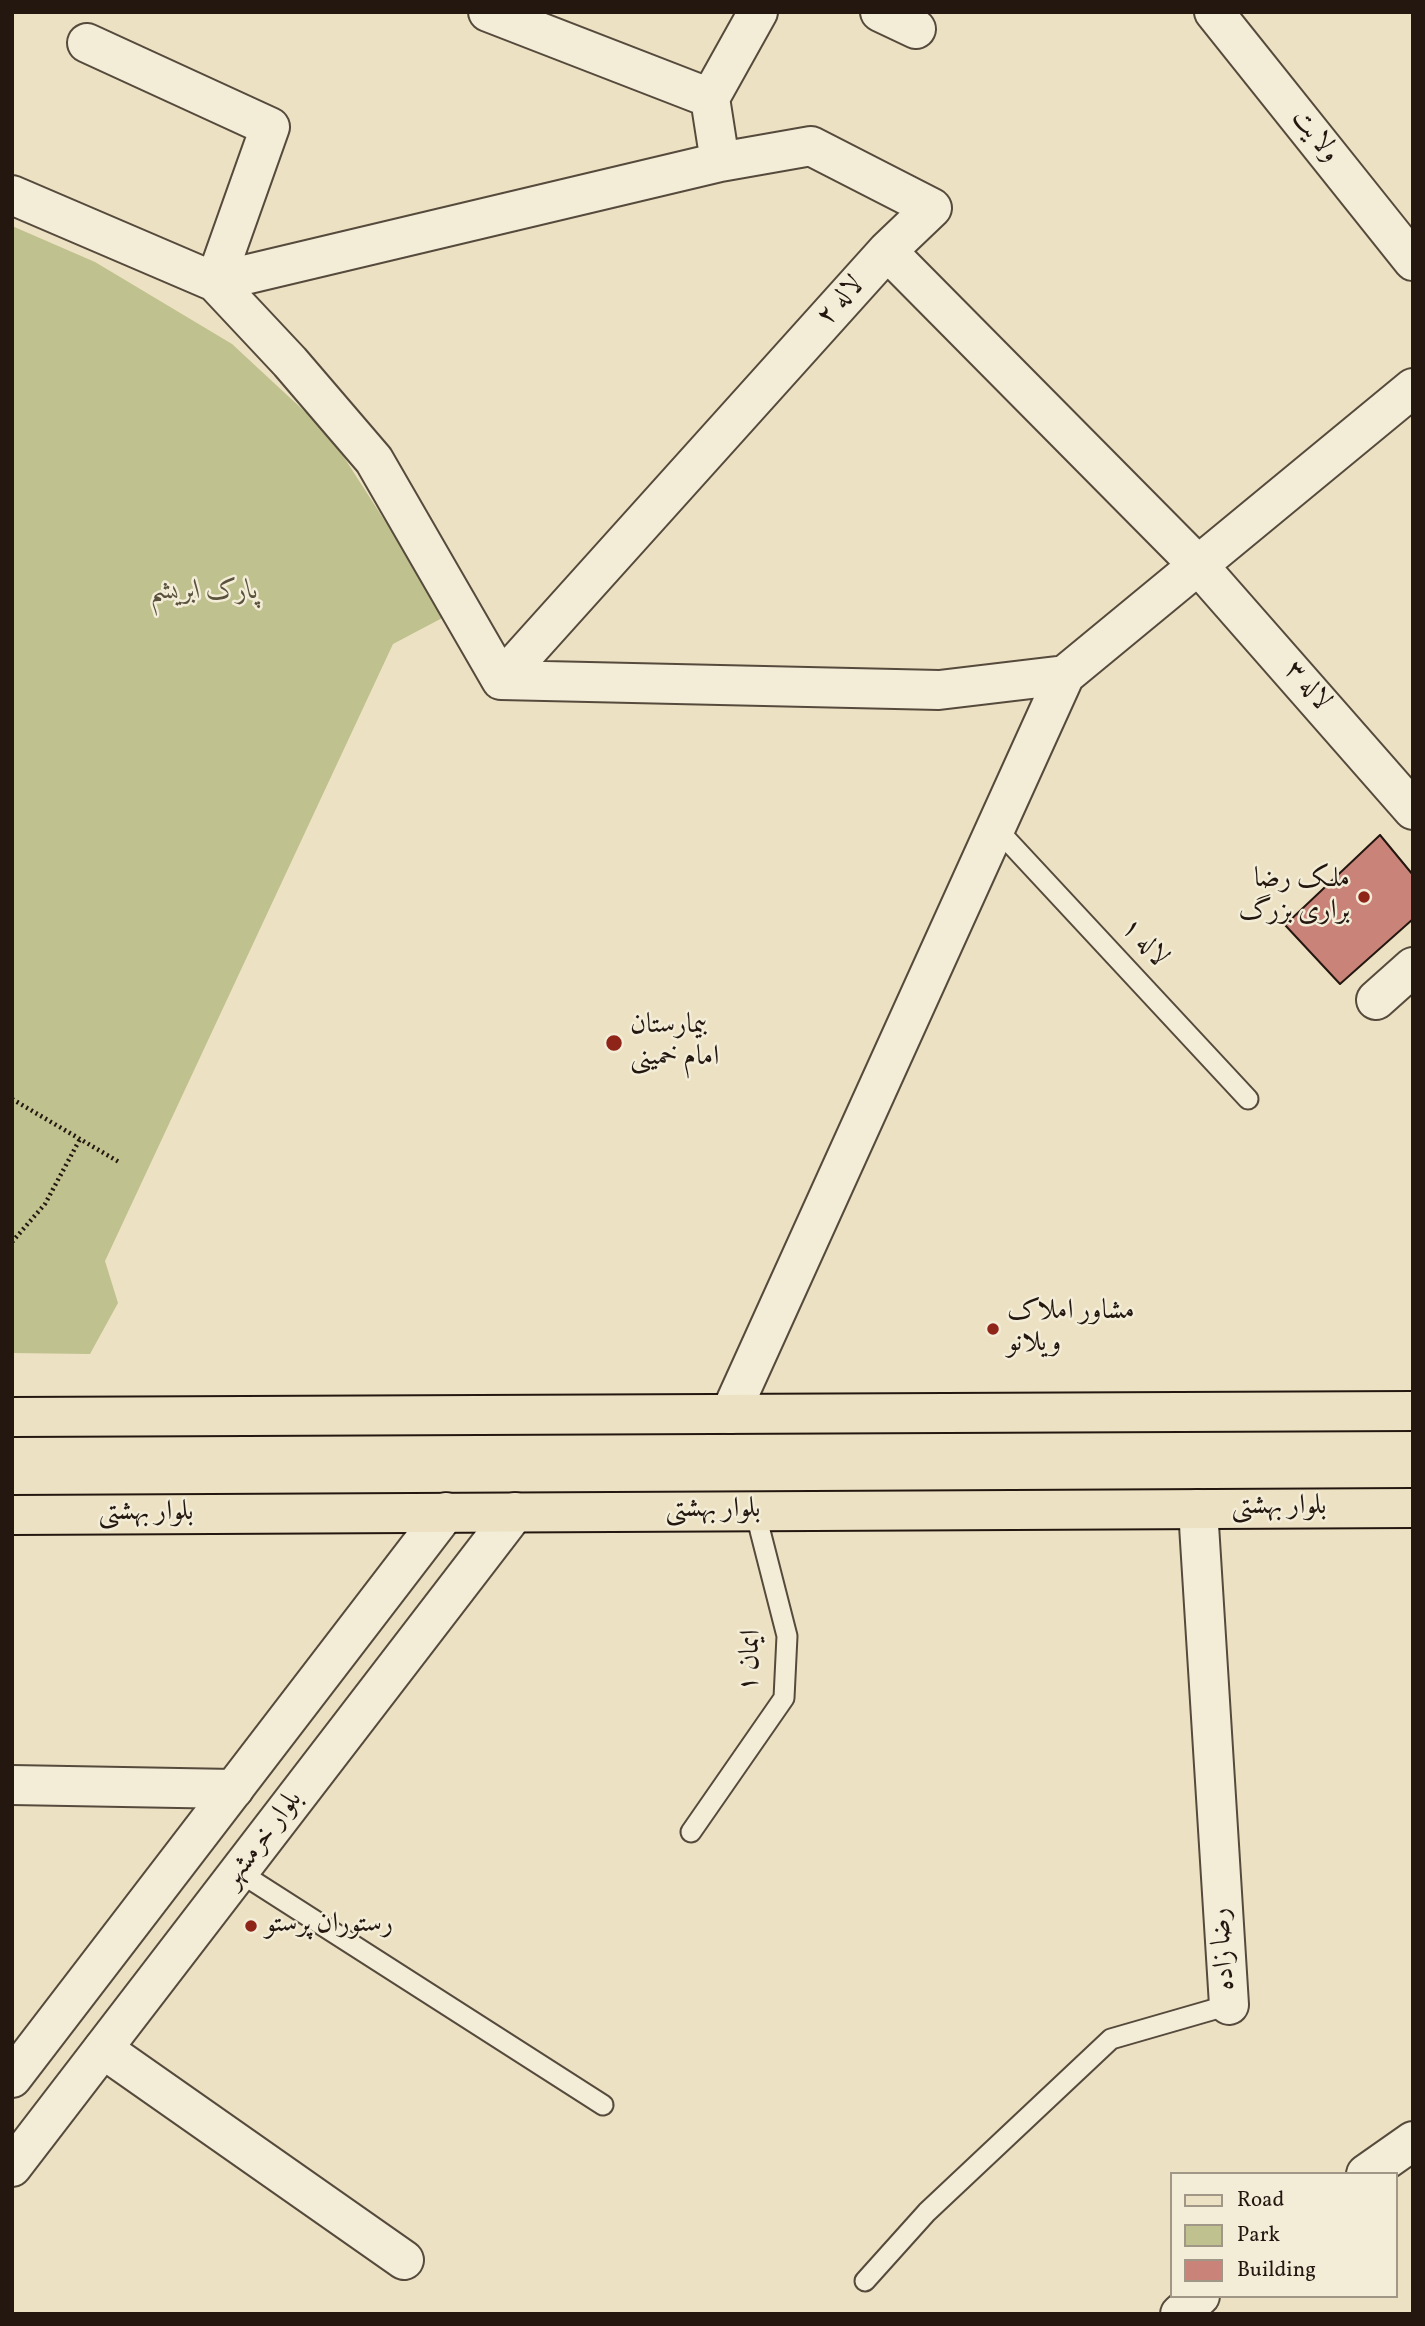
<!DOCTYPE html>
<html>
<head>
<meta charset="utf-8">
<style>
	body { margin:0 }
	#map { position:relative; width:1425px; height:2326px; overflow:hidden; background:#ece1c2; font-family:Vollkorn,serif }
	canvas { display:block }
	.frame { position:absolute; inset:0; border:14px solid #231710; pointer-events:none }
	.legend { position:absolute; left:1170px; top:2172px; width:228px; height:126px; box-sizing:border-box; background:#f3ecd7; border:2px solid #a09787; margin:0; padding:9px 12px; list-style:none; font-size:21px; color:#231710 }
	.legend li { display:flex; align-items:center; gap:14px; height:35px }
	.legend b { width:35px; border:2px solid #a09787 }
</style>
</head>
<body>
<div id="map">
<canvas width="1425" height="2326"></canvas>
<div class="frame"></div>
<ul class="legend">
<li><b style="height:9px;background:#ece1c2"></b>Road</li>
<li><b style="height:19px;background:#bfc18e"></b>Park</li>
<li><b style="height:19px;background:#ca8379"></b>Building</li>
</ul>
</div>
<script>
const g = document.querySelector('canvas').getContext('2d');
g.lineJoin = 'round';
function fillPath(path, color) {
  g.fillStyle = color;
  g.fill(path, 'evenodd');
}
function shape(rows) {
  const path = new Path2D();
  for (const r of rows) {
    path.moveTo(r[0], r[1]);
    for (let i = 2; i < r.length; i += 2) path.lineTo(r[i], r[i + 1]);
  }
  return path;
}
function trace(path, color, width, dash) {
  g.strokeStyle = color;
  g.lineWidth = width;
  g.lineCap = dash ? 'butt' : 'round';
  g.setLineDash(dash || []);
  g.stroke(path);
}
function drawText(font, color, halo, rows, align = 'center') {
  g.font = font + ' Vollkorn,Amiri,serif';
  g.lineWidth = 5;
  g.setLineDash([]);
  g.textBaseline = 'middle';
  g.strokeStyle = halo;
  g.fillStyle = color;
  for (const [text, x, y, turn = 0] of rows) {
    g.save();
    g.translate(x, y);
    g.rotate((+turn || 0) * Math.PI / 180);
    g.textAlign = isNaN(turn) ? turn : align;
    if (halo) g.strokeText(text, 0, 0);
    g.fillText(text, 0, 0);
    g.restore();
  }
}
fillPath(shape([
	[12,226,95,262,232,344,329,434,446,616,393,644,105,1261,118,1303,90,1354,12,1353]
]), '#bfc18e');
const building = shape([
	[1380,835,1413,875,1413,919,1340,984,1285,925,1380,835]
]);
fillPath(building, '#ca8379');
trace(building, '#231710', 2);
const service = shape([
	[996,828,1248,1099],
	[691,1832,784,1698,787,1636,755,1511],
	[239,1872,603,2105],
	[865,2281,927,2212,1111,2039,1229,2005]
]);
const minor = shape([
	[488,12,710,98],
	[880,12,916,29],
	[87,43,270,127,215,282],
	[720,162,710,98,758,12],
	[12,195,215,282,290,362,374,460,501,680,939,690,1065,675],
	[215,282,720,162,811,146,932,208,887,251],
	[501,680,887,251,1198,565,1413,810],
	[1376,1000,1413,967],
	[730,1414,1065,675,1413,388],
	[1198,1509,1229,2005],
	[12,1785,234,1789],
	[103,2049,404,2260],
	[1366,2174,1413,2141],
	[1180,2314,1200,2296]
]);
const tertiary = shape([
	[1214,12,1413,261],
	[12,2078,446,1512],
	[12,2167,515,1512]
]);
const primary = shape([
	[12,1417,1413,1411],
	[12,1515,1413,1508]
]);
trace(service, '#554a3c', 23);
trace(minor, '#554a3c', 42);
trace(tertiary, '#554a3c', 42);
trace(primary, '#231710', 42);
trace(shape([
	[12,1099,119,1162],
	[12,1242,45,1204,80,1139]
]), '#231710', 4.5, [2, 3.5]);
trace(service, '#f3ecd7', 19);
trace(minor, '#f3ecd7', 38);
trace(tertiary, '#f3ecd7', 38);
trace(primary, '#ece1c2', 38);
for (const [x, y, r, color] of [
	[1364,897,7,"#8f2418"],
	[614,1043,9,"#8f2418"],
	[993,1329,7,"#8f2418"],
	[251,1926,7,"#8f2418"]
]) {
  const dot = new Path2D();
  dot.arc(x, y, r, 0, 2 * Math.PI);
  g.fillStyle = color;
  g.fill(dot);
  trace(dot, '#f3ecd7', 2.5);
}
drawText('28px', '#231710', '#f3ecd7', [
	["ولایت",1314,137,51],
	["لاله ۲",842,302,-48],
	["لاله ۳",1306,687,49],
	["لاله ۱",1143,944,47],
	["بلوار بهشتی",1279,1508],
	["بلوار بهشتی",713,1511],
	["بلوار بهشتی",146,1514],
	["ایمان ۱",752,1661,-87],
	["بلوار خرمشهر",264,1840,-53],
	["رضا زاده",1225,1949,-94]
]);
drawText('italic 28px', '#5a523c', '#f3ecd7', [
	["پارک ابریشم",204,593]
]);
drawText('28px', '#231710', '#f3ecd7', [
	["ملک رضا",1350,881,"right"],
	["براری بزرگ",1350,913,"right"],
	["بیمارستان",630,1027],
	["امام خمینی",630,1059],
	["مشاور املاک",1007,1313],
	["ویلانو",1007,1345],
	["رستوران پرستو",265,1926]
], 'left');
</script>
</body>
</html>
